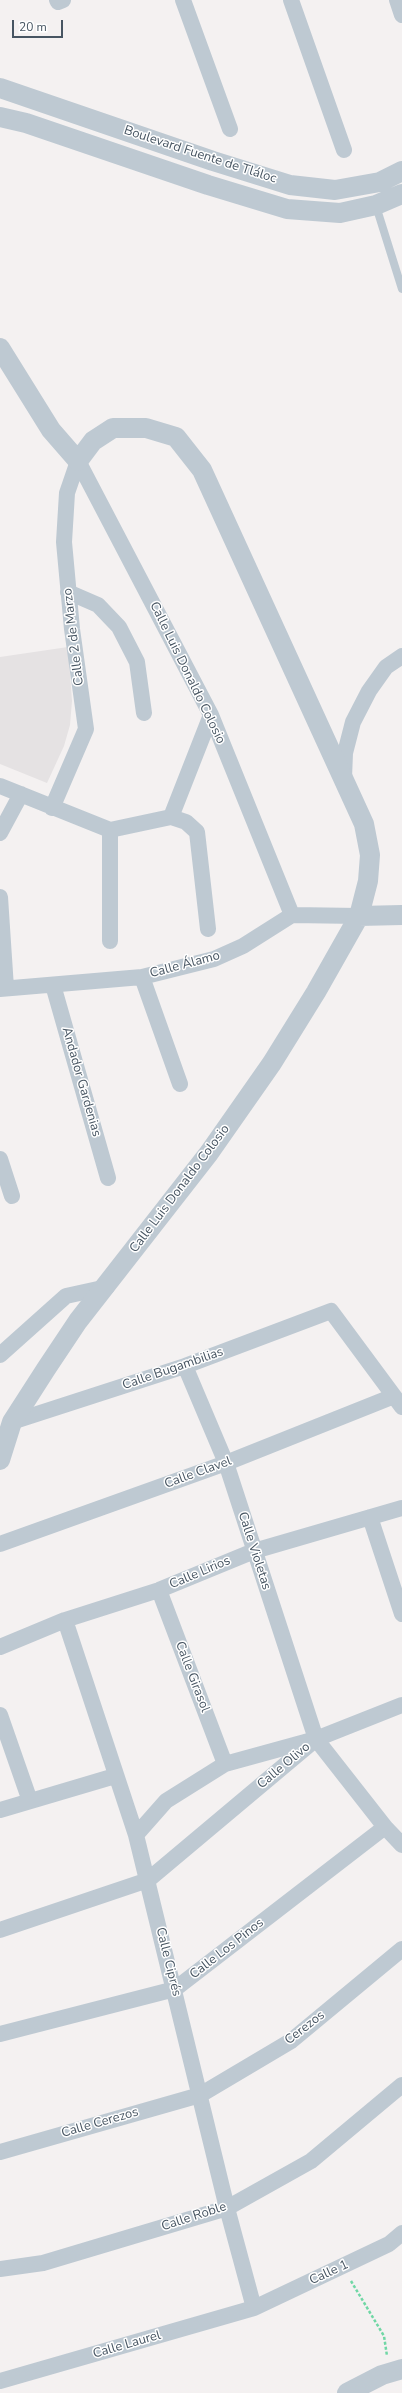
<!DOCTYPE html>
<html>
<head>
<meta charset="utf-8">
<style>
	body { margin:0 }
	#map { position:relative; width:402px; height:2393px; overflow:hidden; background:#f4f1f1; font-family:"Nunito Sans",sans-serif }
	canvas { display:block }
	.scale { position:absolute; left:12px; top:20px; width:51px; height:18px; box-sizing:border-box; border:2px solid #475562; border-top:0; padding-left:5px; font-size:12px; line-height:14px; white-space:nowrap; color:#475562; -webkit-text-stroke:3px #fff; paint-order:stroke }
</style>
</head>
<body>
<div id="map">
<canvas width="402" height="2393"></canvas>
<div class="scale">20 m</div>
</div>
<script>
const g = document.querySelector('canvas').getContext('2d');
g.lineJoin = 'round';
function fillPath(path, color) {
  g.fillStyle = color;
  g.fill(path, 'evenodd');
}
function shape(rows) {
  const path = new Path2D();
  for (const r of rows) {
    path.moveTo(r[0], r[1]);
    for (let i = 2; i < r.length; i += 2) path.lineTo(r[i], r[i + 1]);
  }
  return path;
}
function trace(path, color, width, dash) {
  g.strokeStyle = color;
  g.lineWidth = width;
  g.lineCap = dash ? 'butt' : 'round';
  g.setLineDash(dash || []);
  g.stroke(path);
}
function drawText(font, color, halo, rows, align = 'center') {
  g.font = font + ' "Nunito Sans",sans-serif';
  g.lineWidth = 3;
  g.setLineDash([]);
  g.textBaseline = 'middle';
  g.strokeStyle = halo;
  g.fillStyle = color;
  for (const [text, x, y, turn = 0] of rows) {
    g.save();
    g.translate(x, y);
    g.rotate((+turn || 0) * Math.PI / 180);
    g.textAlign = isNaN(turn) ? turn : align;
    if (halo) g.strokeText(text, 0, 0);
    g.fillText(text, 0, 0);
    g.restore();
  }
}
fillPath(shape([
	[68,647,72,701,70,725,64,746,47,783,0,764,0,657]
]), '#e5e2e3');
trace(shape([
	[351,2281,384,2336,387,2356]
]), '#70d7a5', 2.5, [3, 2]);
trace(shape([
	[376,206,402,289]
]), '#bec9d2', 8);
trace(shape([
	[57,0,58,2,63,0],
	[183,0,230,129],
	[291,0,344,150],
	[397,0,402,15],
	[78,461,211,715,292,915],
	[68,592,98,605,119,627,137,662,144,713],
	[344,778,345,753,353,722,369,691,386,667,402,656],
	[0,786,110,830,171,817],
	[52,808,86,729,72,629,64,542,67,493,78,461],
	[171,817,186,822,197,832,208,929],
	[171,817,211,715],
	[110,830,110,941],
	[0,833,21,794],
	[0,897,6,988],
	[142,977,180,1084],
	[53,985,108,1178],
	[0,989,142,977,214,959,243,946,292,915,359,916],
	[0,1159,12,1196],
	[0,1355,66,1296,107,1287],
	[185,1366,226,1463,316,1739,385,1827,402,1845],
	[12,1422,185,1366,331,1311,402,1407],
	[370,1517,402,1614],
	[0,1544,226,1463,394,1396],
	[159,1590,225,1764],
	[65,1620,136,1835,227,2208,254,2308],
	[0,1647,65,1620,159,1590,254,1551,402,1508],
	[0,1715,30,1801],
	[0,1810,115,1776],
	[136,1835,166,1801,225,1764,316,1739,402,1705],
	[0,1930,148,1880,316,1739],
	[0,2034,175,1989,385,1827],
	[0,2152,200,2095,291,2041,402,1949],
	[0,2269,43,2263,227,2208,311,2161,402,2085],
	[0,2381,254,2308,389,2244,402,2233]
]), '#bec9d2', 16);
trace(shape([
	[0,88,213,161,290,185,335,190,380,182,402,171],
	[0,117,26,123,208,185,287,209,340,213,376,205,402,194],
	[0,348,51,430,78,461,93,441,113,428,146,428,176,437,202,470,364,824,370,855,368,881,359,916,316,992,272,1063,209,1153,78,1321,46,1369,12,1422,0,1460],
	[359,916,402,915],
	[347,2393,382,2375,402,2369]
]), '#bec9d2', 20);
drawText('13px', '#475562', '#fff', [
	["Boulevard Fuente de Tláloc",200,155,18],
	["Calle 2 de Marzo",74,637,-97],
	["Calle Luis Donaldo Colosio",187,673,64],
	["Calle Álamo",185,965,-15],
	["Andador Gardenias",81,1082,74],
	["Calle Luis Donaldo Colosio",180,1189,-53],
	["Calle Bugambilias",173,1369,-19],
	["Calle Clavel",198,1473,-20],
	["Calle Violetas",254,1551,72],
	["Calle Lirios",200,1573,-23],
	["Calle Girasol",192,1677,69],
	["Calle Olivo",284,1766,-40],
	["Calle Los Pinos",227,1949,-38],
	["Calle Ciprés",168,1962,76],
	["Cerezos",305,2028,-38],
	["Calle Cerezos",100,2123,-16],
	["Calle Roble",194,2217,-18],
	["Calle 1",329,2273,-25],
	["Calle Laurel",127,2345,-16]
]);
</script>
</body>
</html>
